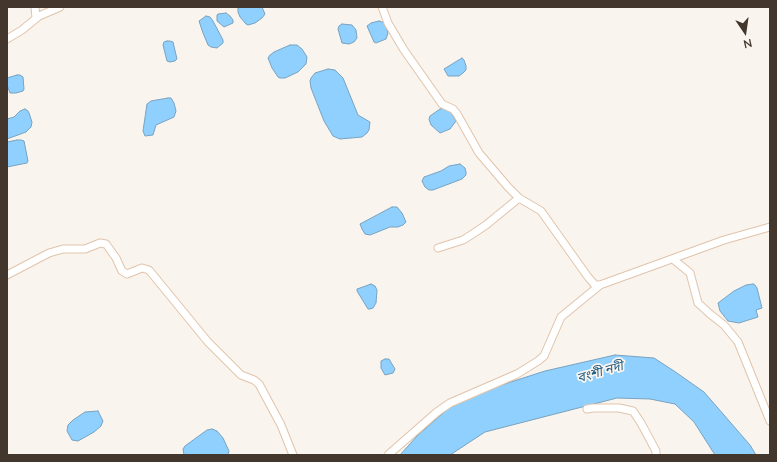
<!DOCTYPE html>
<html>
<head>
<meta charset="utf-8">
<style>
	body { margin:0 }
	#map { position:relative; width:777px; height:462px; overflow:hidden; background:#faf4ef; font-family:Lato,sans-serif }
	canvas { display:block }
	.frame { position:absolute; inset:0; border:8px solid #43372d; pointer-events:none }
	.north { position:absolute; left:725px; top:12px; width:40px; height:40px; -webkit-text-stroke:3px #faf4ef; paint-order:stroke; rotate:167deg; font-size:11px; font-weight:700; line-height:16px; text-align:center; color:#43372d }
	.north::after { content:''; display:block; margin:auto; width:14px; height:18px; background:#43372d; clip-path:polygon(50% 0,100% 100%,50% 72%,0 100%) }
</style>
</head>
<body>
<div id="map">
<canvas width="777" height="462"></canvas>
<div class="frame"></div>
<div class="north">N</div>
</div>
<script>
const g = document.querySelector('canvas').getContext('2d');
g.lineJoin = 'round';
function fillPath(path, color) {
  g.fillStyle = color;
  g.fill(path, 'evenodd');
}
function shape(rows) {
  const path = new Path2D();
  for (const r of rows) {
    path.moveTo(r[0], r[1]);
    for (let i = 2; i < r.length; i += 2) path.lineTo(r[i], r[i + 1]);
  }
  return path;
}
function trace(path, color, width, dash) {
  g.strokeStyle = color;
  g.lineWidth = width;
  g.lineCap = dash ? 'butt' : 'round';
  g.setLineDash(dash || []);
  g.stroke(path);
}
function drawText(font, color, halo, rows, align = 'center') {
  g.font = font + ' Lato,"Noto Sans Bengali",sans-serif';
  g.lineWidth = 3.5;
  g.setLineDash([]);
  g.textBaseline = 'middle';
  g.strokeStyle = halo;
  g.fillStyle = color;
  for (const [text, x, y, turn = 0] of rows) {
    g.save();
    g.translate(x, y);
    g.rotate((+turn || 0) * Math.PI / 180);
    g.textAlign = isNaN(turn) ? turn : align;
    if (halo) g.strokeText(text, 0, 0);
    g.fillText(text, 0, 0);
    g.restore();
  }
}
const water = shape([
	[238,7,262,7,265,14,262,18,255,23,248,25,246,24,240,17,238,12,238,7],
	[226,13,230,16,233,20,233,23,224,27,217,21,217,15,218,14,226,13],
	[206,16,210,17,213,21,223,40,223,43,217,48,211,47,208,45,203,33,199,21,206,16],
	[379,21,385,23,388,33,386,39,376,43,374,42,367,26,371,23,379,21],
	[342,24,352,25,356,30,357,38,354,42,349,44,342,43,338,29,339,26,342,24],
	[167,41,170,41,173,42,177,59,175,61,170,62,167,61,163,45,164,42,167,41],
	[290,45,297,45,302,49,307,57,306,64,298,72,285,78,280,78,278,77,272,68,268,58,270,55,274,52,290,45],
	[462,58,464,60,466,66,466,70,463,73,459,76,448,76,444,69,462,58],
	[328,69,335,70,343,78,358,115,370,122,369,130,367,133,362,137,340,139,333,136,324,121,311,88,310,81,311,78,315,73,328,69],
	[17,75,20,75,23,77,24,89,23,91,16,93,10,93,7,85,7,78,17,75],
	[168,98,171,98,174,103,176,111,174,117,156,125,153,135,145,136,143,131,147,104,151,101,168,98],
	[444,108,450,111,456,121,450,129,440,133,431,125,429,119,430,116,440,109,444,108],
	[25,109,28,111,29,113,32,122,31,127,26,132,7,139,7,119,14,117,20,111,25,109],
	[17,140,21,140,24,141,28,161,27,163,7,167,7,142,17,140],
	[460,164,465,168,466,172,466,175,462,179,433,190,429,190,425,187,422,181,424,177,441,171,449,166,460,164],
	[392,207,397,207,402,213,406,222,403,225,398,227,390,227,370,235,365,234,362,229,360,224,392,207],
	[371,284,375,286,377,290,376,303,373,308,370,309,368,309,357,291,357,289,360,288,371,284],
	[753,284,755,285,757,288,762,308,756,310,758,317,739,323,728,321,720,311,718,303,734,291,746,285,753,284],
	[615,355,654,358,674,371,704,392,750,445,756,455,715,455,694,422,675,404,650,399,617,398,485,432,450,455,400,455,417,436,451,406,486,390,545,371,615,355],
	[385,359,389,359,395,369,393,373,385,375,381,368,381,361,385,359],
	[98,411,103,421,101,426,94,432,78,441,72,440,67,431,68,425,73,420,85,412,98,411],
	[212,429,217,431,223,438,229,451,228,455,184,455,183,449,185,446,207,430,212,429]
]);
fillPath(water, '#8fd0fe');
trace(water, '#78a2bf', 1);
const minor = shape([
	[35,7,36,18],
	[382,7,388,23,404,50,442,104,453,109,457,114,479,153,508,187,519,198,541,211,588,277,595,285,600,285,724,240,770,227],
	[7,39,22,30,39,16,60,7],
	[438,248,463,240,471,235,486,225,519,198],
	[673,259,690,273,698,303,710,314,724,325,738,342,770,421],
	[7,275,49,253,63,249,85,249,100,243,106,244,116,258,122,271,127,274,142,268,149,270,208,342,241,375,254,380,259,384,281,425,293,455],
	[587,409,593,408,619,408,633,411,641,423,656,451,656,455],
	[388,455,437,412,450,403,517,374,538,361,544,356,561,317,600,285]
]);
trace(minor, '#e1c4aa', 9);
trace(minor, '#fff', 7);
drawText('italic 13px', '#1e5c82', '#faf4ef', [
	["বংশী নদী",600,372,-16]
]);
</script>
</body>
</html>
